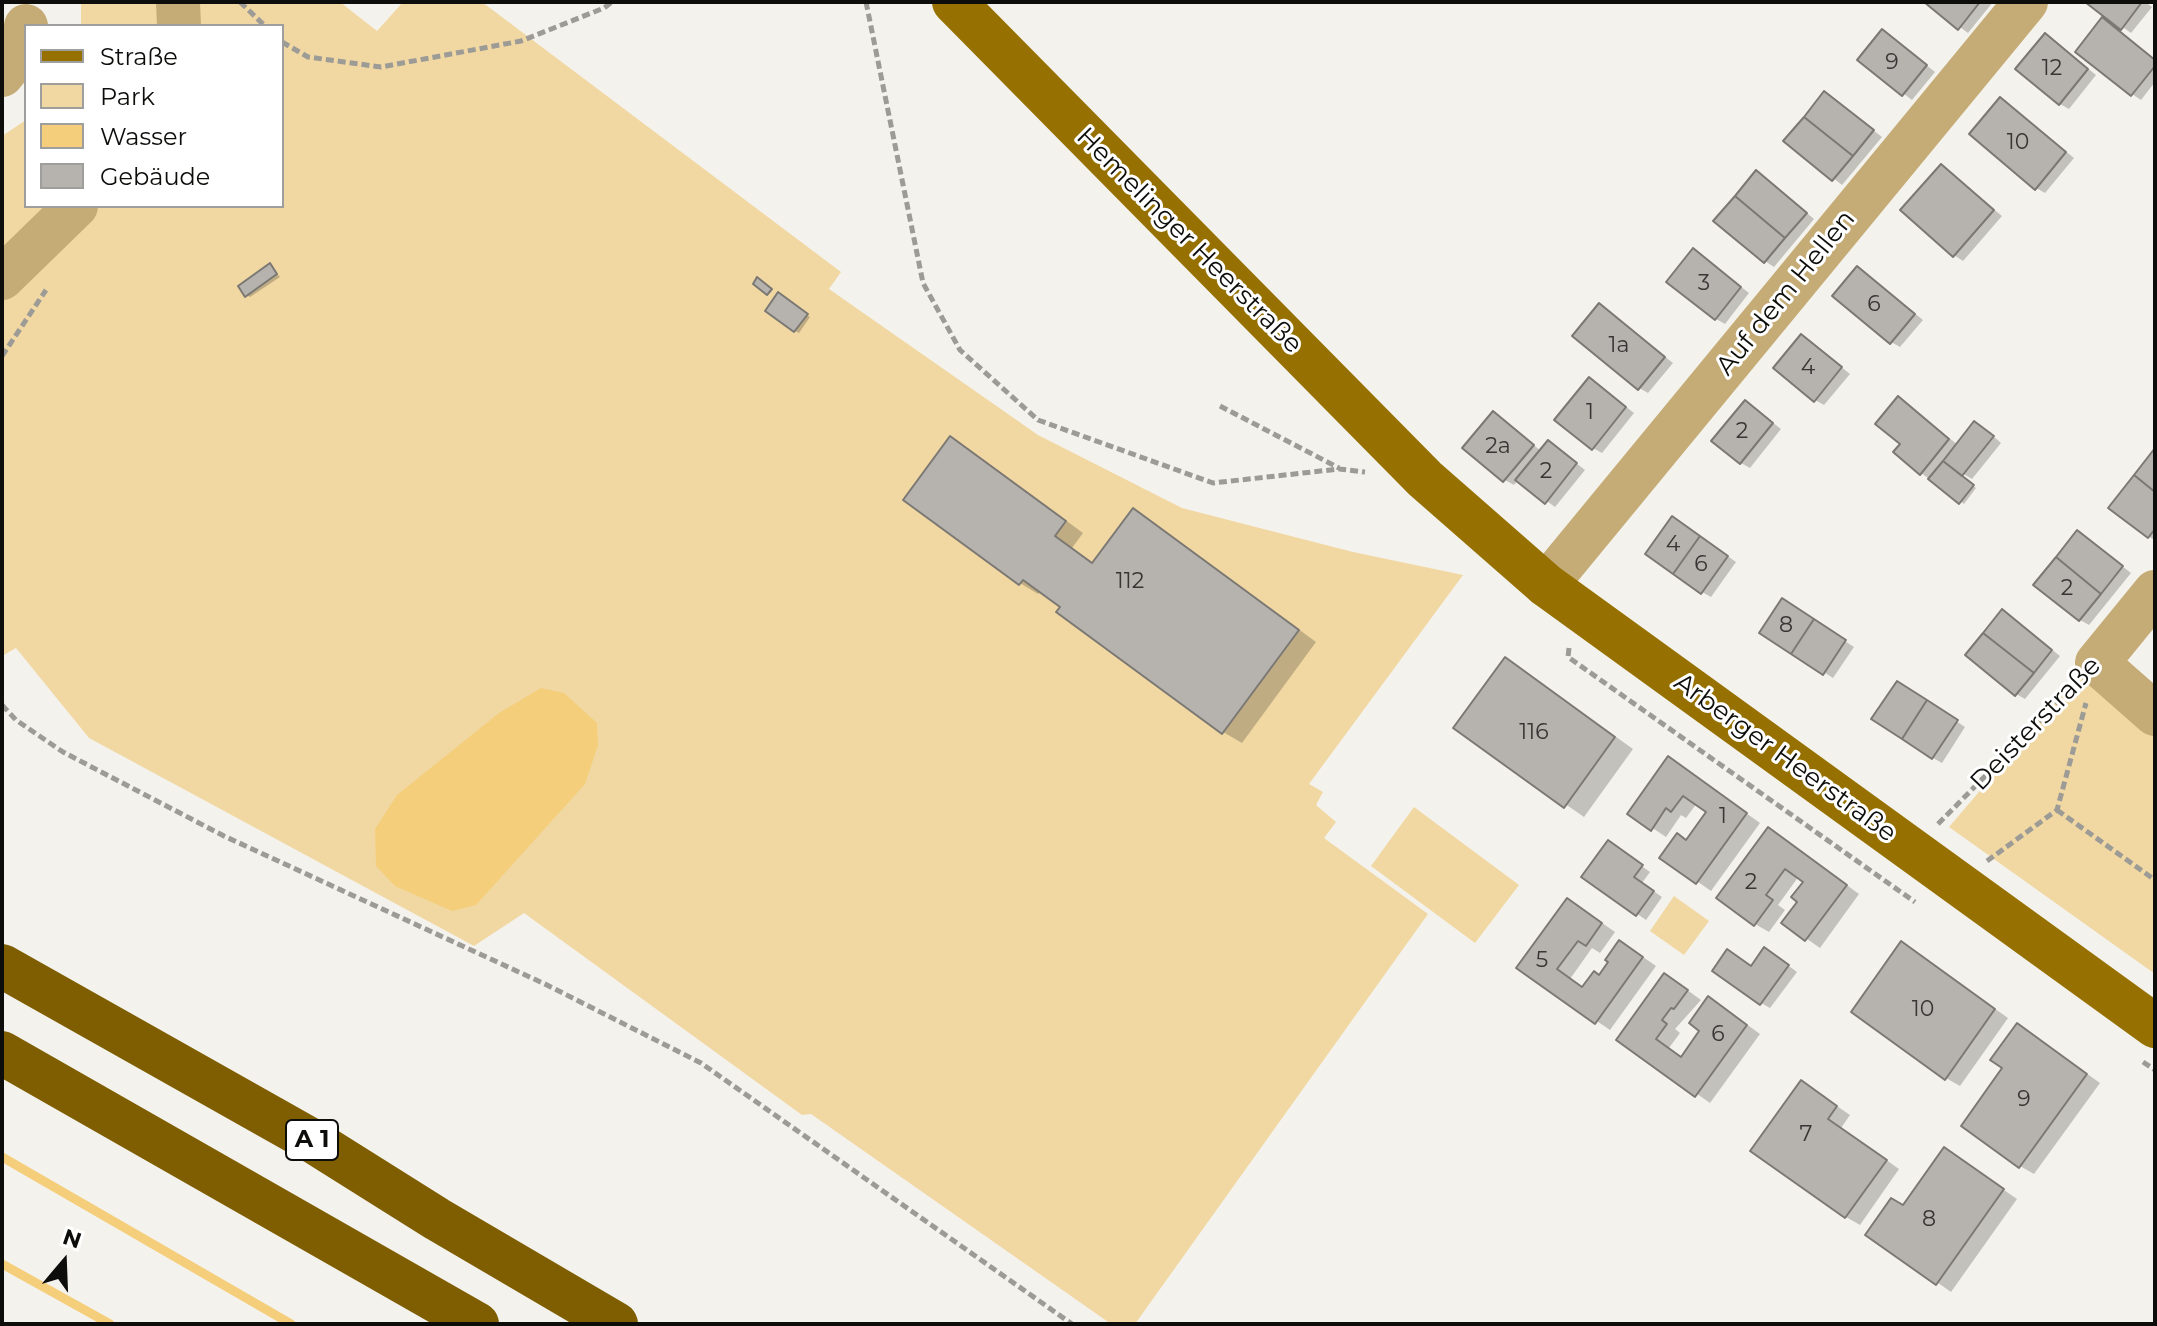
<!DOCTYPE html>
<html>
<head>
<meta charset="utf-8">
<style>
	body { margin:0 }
	#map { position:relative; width:2157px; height:1326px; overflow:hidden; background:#f4f2ec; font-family:Montserrat,sans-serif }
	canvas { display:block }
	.frame { position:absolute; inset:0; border:4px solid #0d0d0b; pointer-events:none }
	.legend { position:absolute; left:24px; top:24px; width:260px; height:184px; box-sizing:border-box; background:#fff; border:2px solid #9e9e9d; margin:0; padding:10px 14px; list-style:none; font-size:24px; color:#0d0d0b }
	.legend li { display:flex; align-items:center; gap:16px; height:40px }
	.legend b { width:40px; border:2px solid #9e9e9d }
	.north { position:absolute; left:24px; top:1222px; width:80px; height:80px; -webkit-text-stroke:6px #fff; paint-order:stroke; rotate:19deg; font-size:22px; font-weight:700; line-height:32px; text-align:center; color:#0d0d0b }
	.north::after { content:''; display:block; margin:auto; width:28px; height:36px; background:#0d0d0b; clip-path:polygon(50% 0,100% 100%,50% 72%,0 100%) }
</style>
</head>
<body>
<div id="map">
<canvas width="2157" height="1326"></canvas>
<div class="frame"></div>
<ul class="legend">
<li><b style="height:10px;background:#967101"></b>Straße</li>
<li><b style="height:22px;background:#f1d8a3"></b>Park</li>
<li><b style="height:22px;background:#f4ce7a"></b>Wasser</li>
<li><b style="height:22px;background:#b6b3ae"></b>Gebäude</li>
</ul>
<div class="north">N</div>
</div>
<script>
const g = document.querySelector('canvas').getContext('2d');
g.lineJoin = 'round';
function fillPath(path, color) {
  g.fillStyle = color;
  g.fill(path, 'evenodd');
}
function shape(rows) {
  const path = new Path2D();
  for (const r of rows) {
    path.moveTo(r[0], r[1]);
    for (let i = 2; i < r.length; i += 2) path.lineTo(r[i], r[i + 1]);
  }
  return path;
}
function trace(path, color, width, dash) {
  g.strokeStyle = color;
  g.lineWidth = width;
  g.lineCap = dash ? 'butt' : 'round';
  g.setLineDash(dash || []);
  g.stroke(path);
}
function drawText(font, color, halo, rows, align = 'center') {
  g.font = font + ' Montserrat,sans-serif';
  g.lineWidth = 6;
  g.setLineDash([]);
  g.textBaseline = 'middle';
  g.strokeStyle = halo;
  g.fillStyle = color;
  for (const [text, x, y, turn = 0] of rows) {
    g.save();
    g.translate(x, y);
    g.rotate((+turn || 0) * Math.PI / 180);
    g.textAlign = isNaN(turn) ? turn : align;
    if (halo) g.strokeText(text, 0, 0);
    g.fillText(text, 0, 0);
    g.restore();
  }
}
fillPath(shape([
	[81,2,340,2,377,31,403,2,482,2,841,272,829,289,1038,435,1182,508,1353,552,1463,575,1309,784,1323,792,1316,805,1336,822,1324,838,1428,914,1135,1324,1111,1324,811,1114,802,1115,524,913,474,946,89,738,16,648,2,656,2,136,26,120,26,206,282,206,282,26,81,26],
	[2095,656,2155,706,2155,974,1949,827],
	[1414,807,1519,885,1475,943,1371,866],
	[1674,896,1709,921,1684,955,1650,931]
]), '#f1d8a3');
fillPath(shape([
	[541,688,564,693,597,723,598,745,585,784,476,905,452,911,395,886,376,866,375,829,397,795,499,713]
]), '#f4ce7a');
fillPath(shape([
	[1926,2,1993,2,1968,33],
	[2088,2,2145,2,2152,7,2131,33],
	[2112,25,2155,60,2155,82,2141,100,2132,94],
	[1891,37,1935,72,1912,100,1859,60],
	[2054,41,2096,75,2069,109,2060,104],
	[1825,93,1882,137,1842,185,1786,141],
	[2001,99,2074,158,2045,193,2036,188],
	[1942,167,2002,216,1963,261,1954,255],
	[1765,178,1814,219,1774,267,1765,261],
	[1694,250,1749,293,1725,324,1716,319],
	[270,266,280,277,250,297,246,295],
	[1866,274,1923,320,1900,347,1891,342],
	[782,297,810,317,799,333,795,331],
	[1600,306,1673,363,1648,393,1639,388],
	[1810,342,1850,374,1824,405,1815,400],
	[1598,385,1634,413,1602,453,1593,448],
	[1907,404,1958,445,1984,428,2001,443,1972,479,1960,472,1958,474,1976,488,1964,504,1921,473,1902,444],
	[1754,408,1781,429,1750,468,1741,463],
	[1502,419,1541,451,1549,442,1585,470,1555,507,1518,480,1514,485,1505,480,1465,448],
	[951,438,969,449,1083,533,1072,548,1094,564,1133,511,1152,522,1316,642,1242,743,1223,732,1059,611,1062,607,1041,591,1038,594,1020,583],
	[2155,451,2155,540,2149,537],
	[1682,524,1736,562,1711,597,1702,592],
	[2078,532,2131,573,2089,625,2080,620],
	[1791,606,1854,647,1833,678,1762,632],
	[2011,617,2060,656,2025,699,2016,694],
	[1524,671,1633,749,1584,817,1456,728],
	[1906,688,1965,727,1942,763,1933,758],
	[1682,767,1760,823,1711,891,1662,857,1687,841,1708,811,1697,803,1686,818,1681,815,1666,837,1630,813],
	[1782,838,1859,894,1820,948,1784,923,1800,901,1806,881,1799,876,1778,905,1785,910,1769,932,1755,924],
	[1617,848,1650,872,1642,883,1662,897,1646,920,1584,876],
	[1581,908,1615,932,1600,953,1592,948,1570,979,1584,988,1633,950,1656,966,1610,1030,1519,968],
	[1902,943,2008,1018,1960,1086,1946,1078],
	[1774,955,1797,972,1770,1008,1761,1003,1752,968],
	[1679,984,1701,1000,1675,1029,1680,1033,1669,1048,1682,1058,1723,1007,1760,1034,1710,1103,1619,1039],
	[2031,1034,2100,1083,2034,1174,2020,1166],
	[1815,1091,1850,1115,1841,1128,1899,1169,1860,1225,1846,1217],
	[1958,1158,2017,1199,1951,1292,1868,1234,1904,1207]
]), '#0003');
trace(shape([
	[2,1157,291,1324],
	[2,1264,110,1324]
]), '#f4ce7a', 9);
const building = shape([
	[1924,2,1980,2,1958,30,1924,2],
	[2085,2,2142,2,2121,30,2085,2],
	[2102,17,2155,60,2155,66,2131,96,2075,52,2102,17],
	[1882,29,1927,65,1902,96,1857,60,1882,29],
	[2045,33,2088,69,2059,105,2015,69,2045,33],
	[1824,91,1874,130,1853,156,1804,117,1824,91],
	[2000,97,2066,152,2035,190,1969,134,2000,97],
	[1804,117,1853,156,1832,181,1783,141,1804,117],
	[1941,164,1994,210,1953,257,1900,210,1941,164],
	[1756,170,1807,213,1785,238,1735,196,1756,170],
	[1735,196,1785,238,1764,263,1713,221,1735,196],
	[1693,248,1741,287,1715,320,1666,282,1693,248],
	[270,263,277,274,245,297,238,286,270,263],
	[1857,266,1915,314,1890,344,1832,296,1857,266],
	[757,277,772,289,767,295,753,284,757,277],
	[778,292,808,314,794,332,765,311,778,292],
	[1599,303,1665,357,1638,390,1572,336,1599,303],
	[1801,334,1842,367,1814,402,1773,368,1801,334],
	[1589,377,1626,407,1592,450,1554,420,1589,377],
	[1898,396,1949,439,1920,475,1893,452,1900,444,1875,424,1898,396],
	[1745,400,1773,423,1740,464,1711,441,1745,400],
	[1493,411,1534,445,1503,482,1462,448,1493,411],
	[1974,421,1994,436,1962,476,1943,461,1974,421],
	[950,436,1066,521,1055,536,1092,563,1133,508,1299,630,1222,734,1056,612,1060,607,1023,580,1019,585,903,500,950,436],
	[1548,440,1577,463,1545,504,1515,480,1548,440],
	[2155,448,2155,492,2134,475,2155,448],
	[1943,461,1974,485,1959,504,1928,479,1943,461],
	[2134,475,2155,492,2155,529,2148,538,2108,508,2134,475],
	[1672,516,1700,536,1673,574,1645,554,1672,516],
	[2077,530,2123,566,2101,594,2056,557,2077,530],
	[1700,536,1728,556,1701,594,1673,574,1700,536],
	[2056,557,2101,594,2079,621,2033,585,2056,557],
	[1782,598,1814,619,1791,654,1759,633,1782,598],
	[2002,609,2052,650,2034,673,1983,633,2002,609],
	[1814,619,1846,640,1823,675,1791,654,1814,619],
	[1983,633,2034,673,2015,696,1965,655,1983,633],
	[1505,657,1615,737,1564,808,1453,728,1505,657],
	[1897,681,1927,700,1902,739,1871,719,1897,681],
	[1927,700,1958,720,1932,759,1902,739,1927,700],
	[1668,756,1747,813,1696,884,1659,858,1677,833,1686,840,1706,812,1683,796,1671,812,1666,808,1651,831,1627,814,1668,756],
	[1768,827,1847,885,1805,941,1781,923,1797,902,1791,897,1803,882,1785,869,1766,895,1773,900,1754,926,1716,898,1768,827],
	[1608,840,1643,865,1634,877,1654,891,1636,916,1581,877,1608,840],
	[1567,898,1602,923,1586,946,1578,941,1557,969,1582,987,1594,971,1599,975,1608,962,1605,960,1619,940,1643,957,1595,1024,1516,968,1567,898],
	[1901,941,1995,1009,1945,1080,1851,1012,1901,941],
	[1764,947,1789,965,1760,1005,1712,971,1727,949,1751,966,1764,947],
	[1664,973,1688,990,1674,1009,1671,1008,1662,1020,1667,1024,1656,1039,1681,1057,1699,1031,1689,1023,1708,996,1747,1025,1695,1097,1616,1040,1664,973],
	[2017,1023,2087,1074,2019,1168,1961,1126,2002,1068,1990,1060,2017,1023],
	[1801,1080,1837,1106,1828,1119,1887,1160,1845,1218,1750,1151,1801,1080],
	[1944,1147,2004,1189,1936,1285,1865,1235,1891,1198,1903,1205,1944,1147]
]);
fillPath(building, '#b6b3ae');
trace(building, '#7b7874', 2);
trace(shape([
	[240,2,265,26],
	[866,2,923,283,960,350,1038,420,1213,483,1339,469,1365,472],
	[282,42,308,57,381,67,521,41,604,8,612,2],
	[2,356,46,290],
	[1220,406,1339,468],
	[1569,648,1568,657,1915,902],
	[2,705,16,720,63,752,224,836,547,985,701,1063,1072,1324],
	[2057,810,2155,880],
	[1938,824,2071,689],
	[1987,861,2057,810,2086,703],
	[2143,1062,2155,1070]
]), '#9c9b96', 5, [8, 4]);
trace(shape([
	[178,2,179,26],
	[2,75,23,49,26,26],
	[2,278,76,206],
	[1546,585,2026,2],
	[2155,592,2097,663,2155,714]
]), '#c5ac76', 44);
trace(shape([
	[954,2,1425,479,1546,585,2155,1026]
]), '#967101', 44);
trace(shape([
	[2,966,316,1143,437,1219,616,1324],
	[2,1053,477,1324]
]), '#7e5e00', 44);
drawText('22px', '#373634', null, [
	["9",1892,63],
	["12",2052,69],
	["10",2018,143],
	["3",1704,284],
	["6",1874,305],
	["1a",1619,346],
	["4",1808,368],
	["1",1590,413],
	["2",1742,432],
	["2a",1498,447],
	["2",1546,472],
	["4",1673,545],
	["6",1701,565],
	["112",1130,582],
	["2",2067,589],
	["8",1786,626],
	["116",1534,733],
	["1",1723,817],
	["2",1751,883],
	["5",1542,961],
	["10",1923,1010],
	["6",1718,1035],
	["9",2024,1100],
	["7",1806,1135],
	["8",1929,1220]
]);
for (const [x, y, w] of [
	[312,1140,52]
]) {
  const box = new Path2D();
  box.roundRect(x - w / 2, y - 20, w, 40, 6);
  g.fillStyle = '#fff';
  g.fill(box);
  trace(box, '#0d0d0b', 2);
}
drawText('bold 24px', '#0d0d0b', null, [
	["A 1",312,1140]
]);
drawText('26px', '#0d0d0b', '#fff', [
	["Hemelinger Heerstraße",1189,241,45],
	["Auf dem Hellen",1786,293,-51],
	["Deisterstraße",2036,724,-46],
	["Arberger Heerstraße",1785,758,36]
]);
</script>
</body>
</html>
